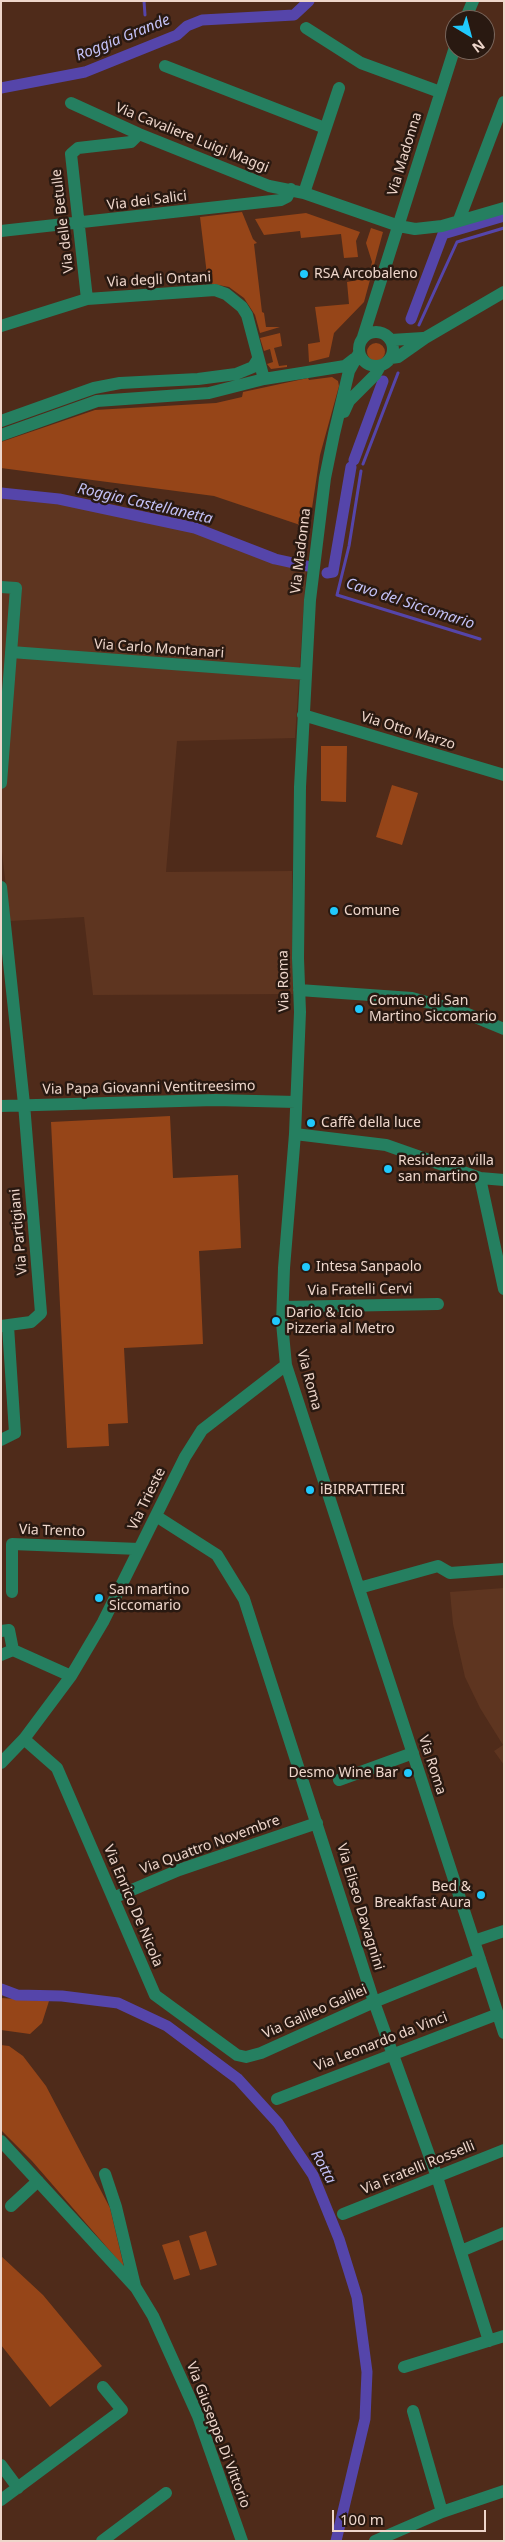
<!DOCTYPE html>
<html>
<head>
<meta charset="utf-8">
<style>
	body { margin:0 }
	#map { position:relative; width:505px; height:2542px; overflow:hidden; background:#4f2b1a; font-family:"Noto Sans",sans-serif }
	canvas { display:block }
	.frame { position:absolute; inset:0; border:2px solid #eed6cb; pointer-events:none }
	.north { position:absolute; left:445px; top:10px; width:50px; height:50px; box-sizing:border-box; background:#291911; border:1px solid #78655b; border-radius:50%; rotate:143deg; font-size:14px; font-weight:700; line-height:20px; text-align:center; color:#eed6cb }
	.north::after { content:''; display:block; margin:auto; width:18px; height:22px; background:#20c9fd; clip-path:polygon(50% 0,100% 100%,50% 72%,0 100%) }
	.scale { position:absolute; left:332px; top:2510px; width:154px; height:22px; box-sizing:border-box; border:2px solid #eed6cb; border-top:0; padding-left:6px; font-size:15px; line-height:18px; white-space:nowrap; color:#eed6cb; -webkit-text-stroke:4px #291911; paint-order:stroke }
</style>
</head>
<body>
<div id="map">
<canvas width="505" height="2542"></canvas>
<div class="frame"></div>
<div class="north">N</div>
<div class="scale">100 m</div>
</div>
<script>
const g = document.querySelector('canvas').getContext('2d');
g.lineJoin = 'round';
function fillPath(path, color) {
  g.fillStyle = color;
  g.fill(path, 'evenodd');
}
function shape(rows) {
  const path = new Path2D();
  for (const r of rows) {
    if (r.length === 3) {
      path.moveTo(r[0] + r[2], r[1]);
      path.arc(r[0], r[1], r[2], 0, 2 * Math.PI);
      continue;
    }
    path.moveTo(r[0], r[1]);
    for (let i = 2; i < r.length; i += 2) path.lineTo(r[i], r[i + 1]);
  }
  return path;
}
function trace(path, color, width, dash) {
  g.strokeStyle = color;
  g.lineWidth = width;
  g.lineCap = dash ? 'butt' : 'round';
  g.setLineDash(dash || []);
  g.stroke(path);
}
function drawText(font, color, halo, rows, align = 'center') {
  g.font = font + ' "Noto Sans",sans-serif';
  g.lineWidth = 5;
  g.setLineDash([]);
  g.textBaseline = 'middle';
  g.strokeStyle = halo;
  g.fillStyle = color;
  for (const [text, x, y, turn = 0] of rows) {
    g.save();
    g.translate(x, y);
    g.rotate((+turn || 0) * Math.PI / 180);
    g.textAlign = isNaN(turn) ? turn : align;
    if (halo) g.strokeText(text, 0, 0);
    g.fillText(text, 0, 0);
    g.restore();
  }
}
fillPath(shape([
	[1,498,56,503,196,531,306,571,295,738,177,741,166,872,292,871,293,994,93,995,84,917,10,921,1,844],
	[504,1588,504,1765,494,1751,503,1745,480,1708,465,1677,453,1624,450,1592]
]), '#5e3520');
fillPath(shape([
	[242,212,253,239,257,243,254,244,262,312,264,313,266,327,280,327,260,333,255,315,244,298,229,287,208,283,200,217],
	[306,213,360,232,356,241,358,257,344,258,341,234,301,238,300,231,264,235,255,219],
	[371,228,383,232,364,302,334,333,329,357,309,362,308,344,320,342,315,307,349,304,347,282,368,278,372,262,366,243],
	[280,333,282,346,274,348,279,366,287,365,287,367,271,369,267,364,273,362,270,349,264,351,260,338],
	[376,352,9],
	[332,377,338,381,339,386,320,455,309,528,214,496,1,468,1,442,95,410,216,403,242,397,243,392,308,378,309,380],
	[321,746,347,746,346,802,321,801],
	[392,785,418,793,402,845,376,837],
	[170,1116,173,1178,238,1175,241,1248,199,1251,203,1344,124,1348,128,1423,108,1424,109,1446,67,1448,51,1122],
	[1,1998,49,2001,42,2023,30,2034,1,2030],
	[1,2045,9,2046,23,2056,46,2086,110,2208,124,2267,32,2161,1,2130],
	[206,2231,217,2265,200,2270,189,2236],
	[179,2240,190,2275,174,2280,162,2245],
	[1,2256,43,2295,102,2366,50,2407,1,2345]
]), '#964518');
trace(shape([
	[144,1,145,15],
	[419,325,457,242,504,228],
	[363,464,398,373],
	[361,471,349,546,337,595,480,639]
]), '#5545aa', 3);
trace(shape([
	[1,88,85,72,177,35,187,26,202,20,294,15,309,1],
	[411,319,443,234,504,216],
	[354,460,383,381],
	[1,493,59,499,195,528,275,559,307,566],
	[327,573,333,572,351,467],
	[1,1989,17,1995,62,1996,118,2003,167,2026,238,2079,278,2123,313,2175,339,2239,357,2297,367,2372,365,2419,336,2541]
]), '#5545aa', 11);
trace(shape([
	[465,20,473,1],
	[306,28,361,63,440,92],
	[165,66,325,128],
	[71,103,139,134,269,186,304,193,399,226,415,229,442,226,504,208],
	[304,193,339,88],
	[459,220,504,102],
	[1,231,281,200,287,197,291,189],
	[87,299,71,154,78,148,131,142,139,134],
	[1,326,87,299,215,290,226,294,242,307,247,315,264,379],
	[376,349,17],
	[363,337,455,47],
	[391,340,423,338],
	[359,353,349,371,334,434,325,478,310,600,300,787,298,958,300,1012,295,1134,284,1268,282,1323,286,1365,504,2033],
	[391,358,398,357,425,338,504,292],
	[344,412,349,401,375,375,380,366],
	[1,421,94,388,120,383,198,379,236,374,253,367,258,359],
	[1,435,97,401,209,393,264,379,345,366,354,359],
	[1,587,16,588,1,783],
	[11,652,306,674],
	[303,715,504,775],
	[1,887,24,1104,41,1313,31,1322,1,1326],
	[299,990,412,998,463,1012,504,1029],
	[1,1106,215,1100,296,1102],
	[295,1134,386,1145,480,1178,504,1180],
	[480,1178,504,1289],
	[283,1307,438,1304],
	[1,1440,15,1433,8,1326],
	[156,1516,217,1555,244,1599,374,2002,437,2177,489,2341],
	[359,1588,438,1566,450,1573,504,1569],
	[12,1592,12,1544,139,1549],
	[1,1631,9,1630,13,1650],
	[13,1650,71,1676],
	[1,1655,13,1650],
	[24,1739,57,1768,155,1995,237,2055,246,2057,261,2053,374,2002,480,1959],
	[1,1763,24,1739,71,1676,103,1622,185,1457,202,1430,286,1365],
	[339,1780,413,1753],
	[113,1898,179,1870,317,1823],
	[474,1941,504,1931],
	[277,2099,498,2014],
	[1,2141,136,2288,153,2316,198,2416,242,2541],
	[105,2174,116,2207,135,2286],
	[11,2206,38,2181],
	[343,2214,504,2150],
	[461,2251,504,2233],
	[404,2367,504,2336],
	[413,2411,442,2512],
	[1,2465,18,2488],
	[1,2500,122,2410,103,2387],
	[102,2541,166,2493],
	[375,2541,442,2512,504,2491]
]), '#257f60', 12);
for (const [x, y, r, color] of [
	[304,274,5,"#20c9fd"],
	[334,911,5,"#20c9fd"],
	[359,1009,5,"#20c9fd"],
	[311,1123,5,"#20c9fd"],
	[388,1169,5,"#20c9fd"],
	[306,1267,5,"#20c9fd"],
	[276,1321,5,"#20c9fd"],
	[310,1490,5,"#20c9fd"],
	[99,1598,5,"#20c9fd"],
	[408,1773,5,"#20c9fd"],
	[481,1895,5,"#20c9fd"]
]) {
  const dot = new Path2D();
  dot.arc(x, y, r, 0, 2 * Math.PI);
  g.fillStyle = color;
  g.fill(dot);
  trace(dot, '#291911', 2);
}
drawText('14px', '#eed6cb', '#291911', [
	["Via Cavaliere Luigi Maggi",192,138,22],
	["Via Madonna",405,154,-73],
	["Via dei Salici",147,201,-7],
	["Via delle Betulle",63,221,-97],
	["Via degli Ontani",159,280,-3],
	["Via Madonna",301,551,-83],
	["Via Carlo Montanari",159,649,4],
	["Via Otto Marzo",408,731,17],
	["Via Roma",284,981,-91],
	["Via Papa Giovanni Ventitreesimo",149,1088,-1],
	["Via Partigiani",19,1232,-95],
	["Via Fratelli Cervi",360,1290,-1],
	["Via Roma",309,1380,75],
	["Via Trieste",147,1499,-64],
	["Via Trento",52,1531,2],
	["Via Roma",432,1765,72],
	["Via Quattro Novembre",210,1845,-20],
	["Via Enrico De Nicola",133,1906,67],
	["Via Eliseo Davagnini",360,1907,73],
	["Via Galileo Galilei",315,2012,-24],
	["Via Leonardo da Vinci",381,2042,-21],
	["Via Fratelli Rosselli",418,2168,-22],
	["Via Giuseppe Di Vittorio",218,2435,69]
]);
drawText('14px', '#eed6cb', '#291911', [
	["RSA Arcobaleno",314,274],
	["Comune",344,911],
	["Comune di San",369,1001],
	["Martino Siccomario",369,1017],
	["Caffè della luce",321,1123],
	["Residenza villa",398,1161],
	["san martino",398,1177],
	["Intesa Sanpaolo",316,1267],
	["Dario & Icio",286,1313],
	["Pizzeria al Metro",286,1329],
	["iBIRRATTIERI",320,1490],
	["San martino",109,1590],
	["Siccomario",109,1606],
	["Desmo Wine Bar",398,1773,"right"],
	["Bed &",471,1887,"right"],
	["Breakfast Aura",471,1903,"right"]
], 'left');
drawText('italic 15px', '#c3c1f6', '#291911', [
	["Roggia Grande",123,38,-22],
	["Roggia Castellanetta",145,504,13],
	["Cavo del Siccomario",410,604,18],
	["Rotta",323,2167,61]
]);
</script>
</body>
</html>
